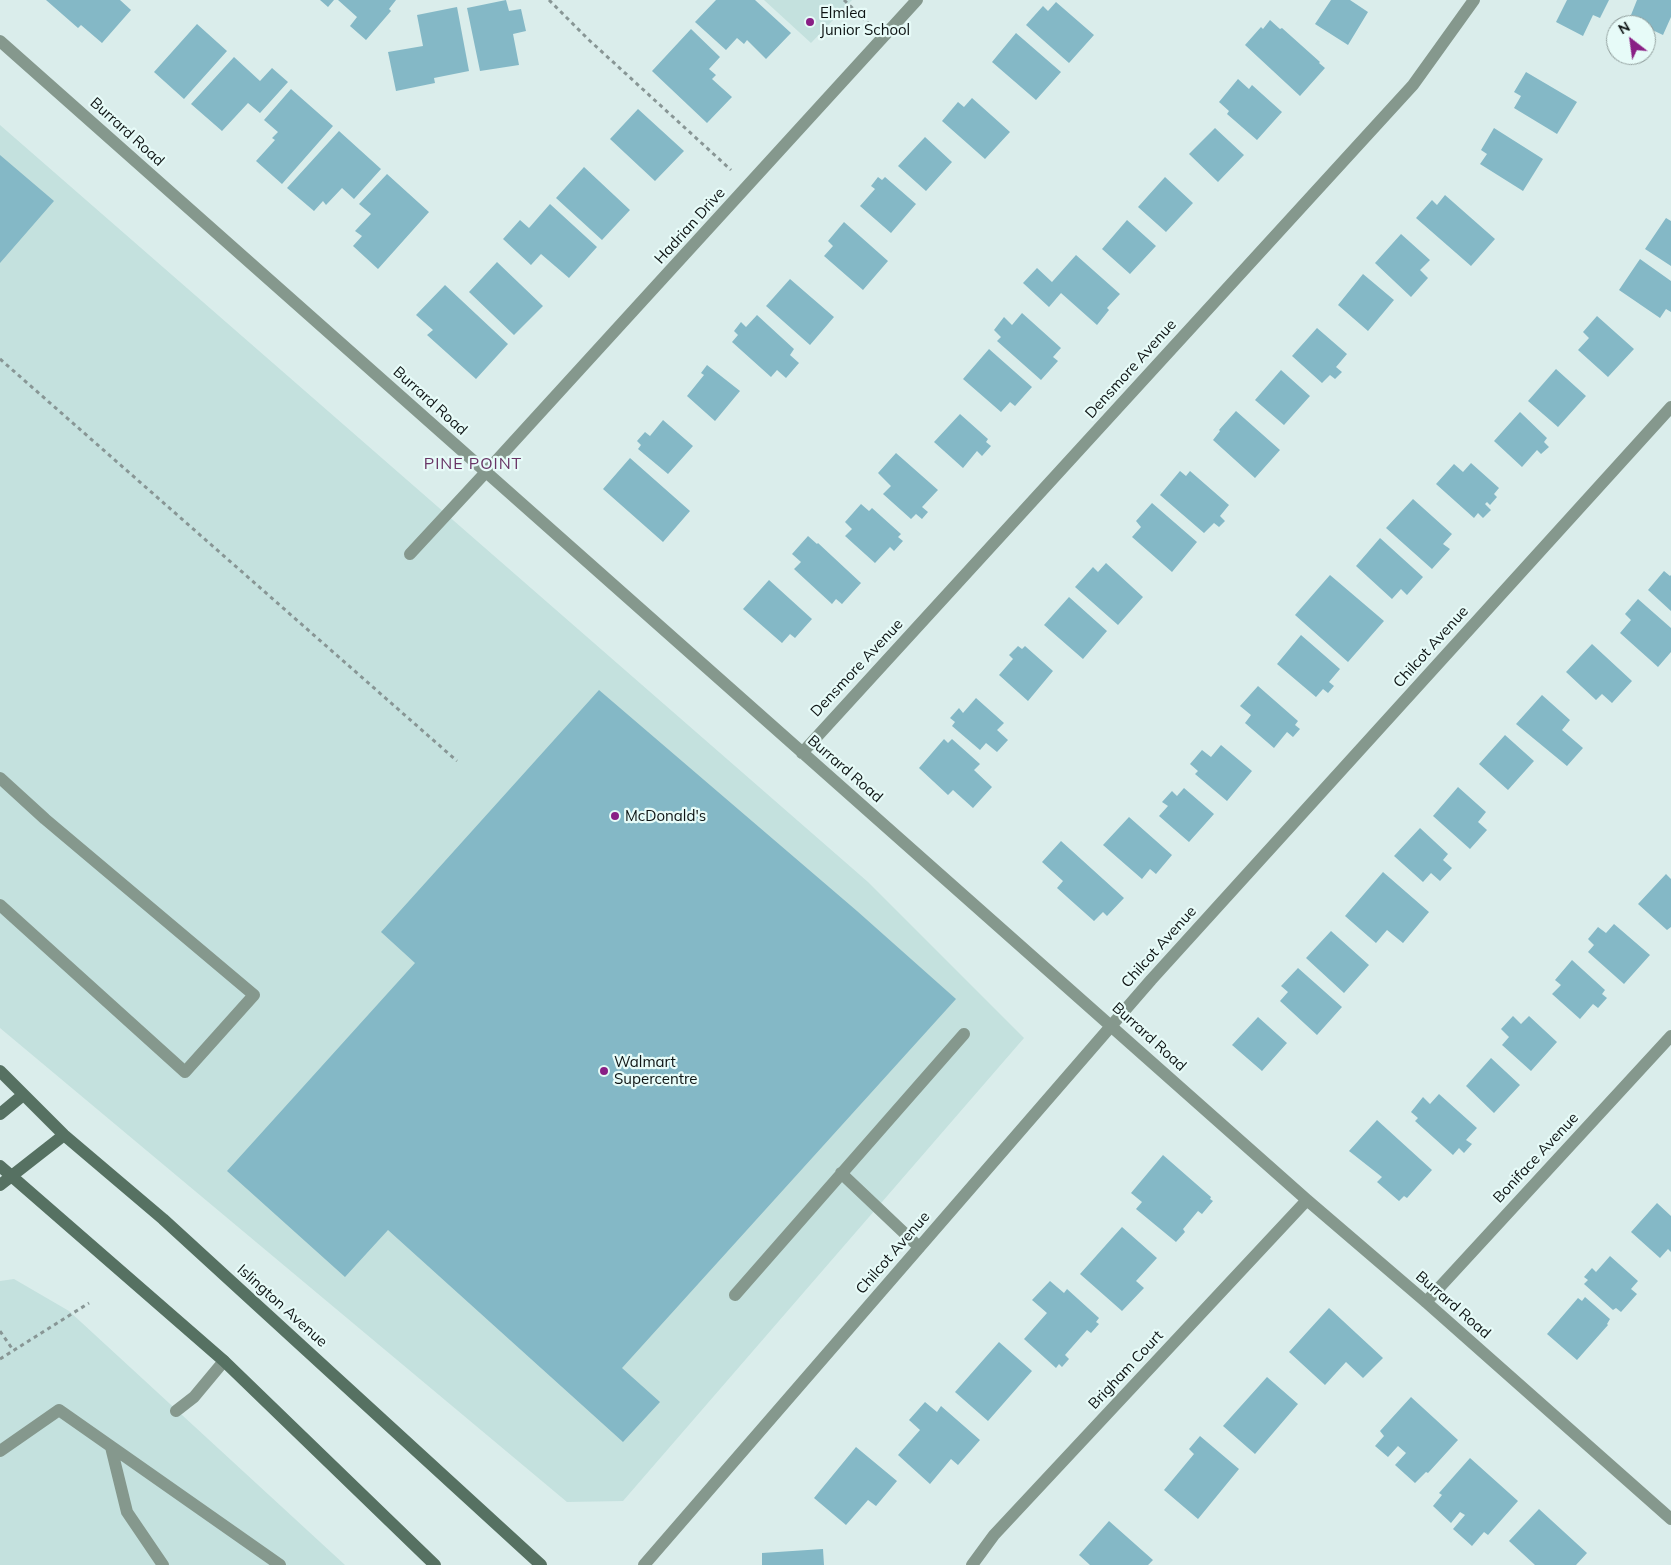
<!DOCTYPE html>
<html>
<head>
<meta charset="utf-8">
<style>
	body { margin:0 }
	#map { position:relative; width:1671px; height:1565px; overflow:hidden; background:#daedeb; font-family:Mulish,sans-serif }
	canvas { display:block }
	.north { position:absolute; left:1606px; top:15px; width:50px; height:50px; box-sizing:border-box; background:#e7fbf8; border:1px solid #909e9c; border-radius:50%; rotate:330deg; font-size:14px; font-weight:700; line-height:20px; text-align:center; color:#0d1313 }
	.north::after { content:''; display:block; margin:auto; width:18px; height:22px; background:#891f85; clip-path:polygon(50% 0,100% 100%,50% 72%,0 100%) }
</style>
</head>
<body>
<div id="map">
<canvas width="1671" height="1565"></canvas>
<div class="north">N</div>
</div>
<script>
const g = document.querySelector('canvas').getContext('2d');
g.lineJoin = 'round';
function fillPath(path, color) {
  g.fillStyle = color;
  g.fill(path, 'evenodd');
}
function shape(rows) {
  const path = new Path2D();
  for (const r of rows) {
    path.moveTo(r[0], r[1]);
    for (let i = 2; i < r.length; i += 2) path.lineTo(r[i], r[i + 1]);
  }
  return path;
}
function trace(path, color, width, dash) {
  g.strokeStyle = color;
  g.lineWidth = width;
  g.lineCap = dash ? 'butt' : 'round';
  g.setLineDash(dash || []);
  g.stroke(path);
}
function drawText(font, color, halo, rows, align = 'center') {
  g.font = font + ' Mulish,sans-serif';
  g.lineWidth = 4.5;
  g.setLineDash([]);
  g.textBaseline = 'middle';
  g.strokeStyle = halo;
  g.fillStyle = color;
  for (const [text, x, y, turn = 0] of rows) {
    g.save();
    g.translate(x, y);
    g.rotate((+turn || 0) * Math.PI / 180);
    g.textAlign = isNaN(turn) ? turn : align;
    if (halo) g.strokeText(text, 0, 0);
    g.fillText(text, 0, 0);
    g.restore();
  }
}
fillPath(shape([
	[764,0,852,0,811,43],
	[0,125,868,882,1024,1038,623,1501,567,1502,0,1028],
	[14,1279,69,1311,345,1565,0,1565,0,1281]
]), '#c4e1de');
fillPath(shape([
	[46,0,120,0,131,10,102,43,81,25,78,28],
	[320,0,334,0,328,7],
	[338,0,396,0,389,9,391,11,366,40,350,26,357,17],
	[506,0,509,11,521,9,526,31,513,34,519,65,480,71,467,8],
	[716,0,755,0,791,33,766,59,747,40,744,44,737,38,726,50,695,22],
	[1331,0,1350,0,1368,12,1348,45,1315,24],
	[1567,0,1609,0,1600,18,1593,15,1583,36,1556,22],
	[1637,0,1671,0,1671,17,1663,35,1646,27,1646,25,1641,25,1629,20],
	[1056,2,1094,35,1069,63,1026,25,1043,6,1048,11],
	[457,7,469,71,434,78,435,83,396,91,388,52,423,46,417,15],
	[1270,20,1280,29,1282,28,1320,62,1319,63,1325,68,1300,96,1245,45,1261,27,1263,29],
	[197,24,227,51,184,99,154,72],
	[691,29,720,57,709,69,716,75,712,79,732,97,707,123,652,71],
	[1016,33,1061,72,1036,100,992,62],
	[234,57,260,81,272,68,288,82,260,113,248,103,222,131,191,104],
	[1526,72,1577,102,1557,134,1514,108,1521,96,1514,92],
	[1238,79,1249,89,1252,85,1282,112,1257,140,1227,114,1229,111,1219,102],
	[291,89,333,126,282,184,256,161,275,140,272,138,278,132,264,120],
	[972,98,1010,132,985,159,942,121,958,102,964,107],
	[638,109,684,151,655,181,610,139],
	[1215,128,1244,155,1218,182,1189,154],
	[1494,128,1543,159,1523,191,1480,164,1487,154,1481,150],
	[339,131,381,169,354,199,342,188,326,205,323,201,314,211,287,188],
	[925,137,952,162,926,191,898,166],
	[0,155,54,201,0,263],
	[584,167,630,210,602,240,556,198],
	[387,174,429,212,378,269,353,246,362,236,355,231,371,214,359,204],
	[878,177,882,180,885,177,916,204,891,233,860,206,875,189,871,186],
	[1165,177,1193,203,1166,232,1138,207],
	[1445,195,1495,239,1471,266,1416,218,1432,200,1437,205],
	[550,204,597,247,569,278,541,254,531,265,503,239,520,220,529,228],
	[1666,218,1671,221,1671,266,1645,249],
	[1127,220,1156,246,1130,274,1102,249],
	[844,222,888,261,863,290,824,256,833,246,828,241],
	[1401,234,1430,260,1420,270,1428,278,1411,297,1375,263],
	[1076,255,1120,294,1107,308,1109,310,1097,325,1061,293,1049,307,1023,283,1037,268,1052,282],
	[1640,259,1671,281,1671,312,1666,309,1660,318,1619,290],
	[497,262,543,306,514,335,469,292],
	[1363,274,1394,300,1368,331,1338,305],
	[790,279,834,317,810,345,766,306],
	[445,285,508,344,476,379,427,335,433,330,416,315],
	[1022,313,1061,348,1053,357,1058,361,1041,380,997,341,1001,337,994,330,1004,317,1012,325],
	[757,315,794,349,790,355,799,363,786,378,777,370,771,377,732,342,738,335,734,331,741,322,746,327],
	[1597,316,1634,349,1608,377,1578,350,1589,338,1583,332],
	[1317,328,1347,354,1336,367,1342,372,1335,379,1330,375,1322,383,1292,356],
	[989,349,1032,387,1015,406,1010,402,1001,412,963,379],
	[707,365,740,391,715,421,687,396,704,375,701,373],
	[1556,369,1586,396,1558,427,1528,401],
	[1281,370,1310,396,1284,425,1255,400],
	[1236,411,1280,450,1255,478,1213,440,1220,431,1219,430],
	[1520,412,1547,438,1544,442,1549,447,1541,454,1537,450,1522,467,1494,441],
	[960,414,988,439,986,442,991,446,982,456,977,451,963,468,934,442],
	[663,420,693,446,668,474,638,449,641,445,637,441,645,432,650,436],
	[896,453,938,490,922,507,928,512,922,519,916,514,911,519,883,494,891,486,878,473],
	[630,458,690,511,663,542,603,489],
	[1471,463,1499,488,1494,494,1497,497,1490,505,1487,502,1485,504,1491,510,1483,518,1478,513,1474,518,1436,484,1454,464,1463,472],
	[1180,471,1186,476,1190,471,1229,505,1220,516,1225,521,1219,527,1214,523,1204,533,1160,495],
	[1413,499,1452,534,1443,544,1450,549,1432,569,1386,528],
	[1152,503,1197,542,1172,572,1132,537,1141,527,1136,521],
	[861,504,869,511,872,508,901,534,898,537,903,541,894,551,890,547,875,563,845,536,852,529,845,522],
	[808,536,817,544,818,543,861,583,842,604,836,599,832,604,794,569,801,562,792,554],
	[1380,538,1423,577,1407,595,1401,589,1392,599,1356,566],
	[1106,563,1143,597,1118,625,1075,587,1093,567,1098,572],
	[1664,571,1670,576,1671,575,1671,611,1648,590],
	[1330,575,1384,621,1348,662,1295,615],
	[769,580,812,619,795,638,790,634,782,643,743,609],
	[1069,597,1107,631,1083,659,1044,625],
	[1638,599,1671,628,1671,652,1658,667,1620,633,1631,620,1625,614],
	[1301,635,1340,669,1329,682,1334,686,1328,693,1323,689,1316,697,1277,664],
	[1592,644,1632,681,1612,703,1602,694,1596,700,1566,672],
	[1018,646,1022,649,1025,646,1053,671,1028,701,999,675,1013,659,1009,655],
	[1258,686,1298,721,1295,725,1300,729,1293,737,1287,732,1274,748,1245,723,1251,715,1240,706],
	[599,690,857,911,956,999,622,1368,660,1402,623,1442,388,1230,345,1277,227,1171,415,963,381,932],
	[1542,695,1570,720,1562,730,1583,748,1567,766,1516,724],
	[976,698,1004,723,997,730,1008,740,997,752,986,743,980,750,952,726,955,722,950,718,959,708,963,713],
	[1505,735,1534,761,1508,790,1479,764],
	[944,739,948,743,952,739,980,764,974,770,992,787,973,808,953,790,948,795,919,768],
	[1221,745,1252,771,1227,801,1195,774,1198,771,1190,764,1202,750,1211,757],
	[1458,787,1486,812,1478,822,1487,830,1470,849,1433,816],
	[1184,788,1214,814,1189,842,1159,816,1168,806,1162,802,1172,791,1177,796],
	[1129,817,1172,855,1156,874,1150,869,1142,879,1103,845],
	[1420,828,1448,854,1443,860,1452,868,1440,881,1431,873,1423,882,1394,856],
	[1061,841,1124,898,1107,916,1103,912,1094,921,1057,888,1063,881,1042,862],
	[1383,872,1429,912,1403,943,1387,930,1376,943,1345,916],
	[1666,874,1671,879,1671,927,1667,930,1638,904],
	[1614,924,1650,955,1624,984,1588,952,1594,945,1588,939,1598,927,1606,933],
	[1331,931,1369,965,1344,993,1306,958],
	[1572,960,1605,990,1602,994,1607,998,1598,1008,1593,1004,1580,1019,1552,994,1561,985,1555,980],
	[1298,968,1342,1007,1317,1035,1280,1001,1288,992,1281,986],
	[1513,1016,1521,1024,1529,1016,1557,1042,1531,1071,1502,1045,1509,1037,1501,1029],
	[1258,1017,1287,1043,1262,1071,1232,1045],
	[1491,1058,1520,1085,1494,1113,1466,1086],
	[1439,1094,1477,1128,1466,1140,1472,1144,1464,1153,1459,1148,1453,1155,1415,1121,1418,1118,1411,1112,1423,1097,1430,1104],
	[1377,1120,1432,1170,1407,1198,1404,1196,1399,1201,1377,1182,1382,1177,1349,1151],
	[1163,1155,1211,1197,1210,1199,1213,1201,1202,1214,1198,1211,1183,1229,1185,1232,1176,1242,1136,1209,1142,1202,1131,1193],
	[1657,1203,1671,1216,1671,1252,1668,1249,1660,1258,1631,1232],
	[1122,1227,1157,1258,1136,1281,1144,1288,1122,1311,1080,1274],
	[1610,1256,1638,1281,1631,1289,1637,1294,1621,1312,1616,1308,1613,1310,1584,1284,1588,1280,1584,1277,1592,1268,1596,1272],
	[1050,1281,1064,1293,1067,1289,1099,1318,1096,1322,1099,1324,1091,1333,1087,1330,1065,1355,1069,1359,1062,1367,1059,1364,1056,1368,1024,1339,1047,1313,1032,1300],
	[1585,1297,1610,1319,1607,1324,1608,1325,1577,1360,1547,1334,1578,1298,1582,1301],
	[1329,1308,1383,1358,1363,1378,1346,1362,1325,1385,1289,1352],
	[999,1342,1032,1371,988,1421,955,1392],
	[1267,1377,1298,1404,1255,1454,1223,1426],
	[1411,1397,1458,1440,1428,1473,1426,1472,1415,1483,1395,1465,1406,1453,1398,1446,1388,1457,1375,1446,1384,1436,1380,1431],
	[925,1402,937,1412,941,1406,980,1440,958,1465,951,1459,930,1484,898,1455,920,1430,909,1420],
	[1200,1436,1239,1469,1198,1519,1164,1490,1194,1454,1189,1449],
	[856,1447,897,1481,876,1506,868,1500,846,1525,814,1498],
	[1470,1458,1518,1501,1488,1535,1484,1532,1472,1546,1453,1529,1465,1515,1460,1512,1451,1523,1433,1506,1442,1495,1439,1493],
	[1539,1509,1587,1553,1576,1565,1535,1565,1509,1541],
	[1109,1521,1153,1560,1148,1565,1090,1565,1079,1555],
	[823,1549,824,1565,762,1565,762,1553]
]), '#84b8c6');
trace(shape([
	[549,0,589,40,731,170],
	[844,0,868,23],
	[0,359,457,761],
	[0,1331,13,1350],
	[0,1359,89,1303]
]), '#889695', 3, [4, 4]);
trace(shape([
	[410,554,486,472],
	[0,778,45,819,254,995,185,1072,0,905],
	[841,1173,919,1247],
	[735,1295,964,1034],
	[176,1411,194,1397,224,1361],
	[111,1447,127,1512,163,1565],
	[0,1451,59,1410,280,1565]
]), '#85988d', 12);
trace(shape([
	[0,41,1307,1200,1426,1302,1671,1519],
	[486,472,917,0],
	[802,753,1413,85,1474,0],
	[1426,1302,1671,1036],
	[644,1565,1151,980,1671,407],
	[972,1565,994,1535,1307,1200]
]), '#85988d', 12);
trace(shape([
	[0,1071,64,1135,163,1219,541,1565],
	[0,1114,23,1095],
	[0,1166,224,1361,435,1565],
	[0,1185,64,1135]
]), '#567162', 12);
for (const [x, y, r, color] of [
	[810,22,5,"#891f85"],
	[615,816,5,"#891f85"],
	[604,1071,5,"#891f85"]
]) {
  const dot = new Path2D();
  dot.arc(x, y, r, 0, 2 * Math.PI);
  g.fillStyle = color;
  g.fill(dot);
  trace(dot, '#e7fbf8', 2);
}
drawText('15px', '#0d1313', '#e7fbf8', [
	["Elmlea",820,13],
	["Junior School",820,30],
	["McDonald's",625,816],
	["Walmart",614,1062],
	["Supercentre",614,1079]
], 'left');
drawText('15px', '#0d1313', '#e7fbf8', [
	["Burrard Road",127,132,42],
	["Hadrian Drive",690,226,-48],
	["Densmore Avenue",1131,369,-48],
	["Burrard Road",430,401,42],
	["Chilcot Avenue",1431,647,-48],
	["Densmore Avenue",857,668,-47],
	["Burrard Road",845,769,41],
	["Chilcot Avenue",1159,947,-48],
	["Burrard Road",1149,1037,42],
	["Boniface Avenue",1536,1158,-47],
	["Chilcot Avenue",893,1253,-49],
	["Burrard Road",1453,1305,41],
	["Islington Avenue",282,1306,42],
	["Brigham Court",1126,1370,-47]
]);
g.letterSpacing = '1px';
drawText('16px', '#683465', '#e7fbf8', [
	["PINE POINT",473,464]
]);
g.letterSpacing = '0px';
</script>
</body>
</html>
